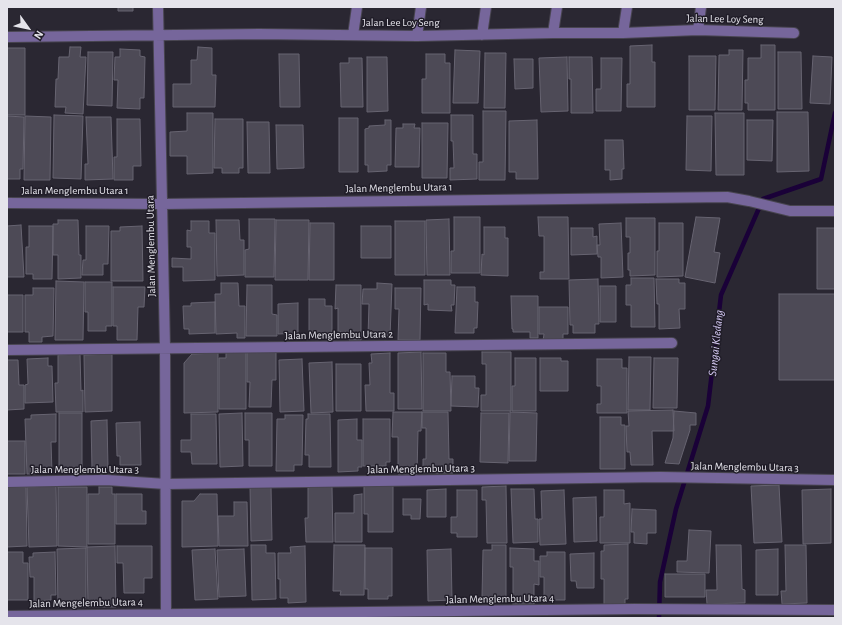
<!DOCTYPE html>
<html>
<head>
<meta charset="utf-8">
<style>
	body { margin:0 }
	#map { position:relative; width:842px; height:625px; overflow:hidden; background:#2a2732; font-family:"Alegreya Sans",sans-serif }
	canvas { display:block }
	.frame { position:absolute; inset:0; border:8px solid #e5e4eb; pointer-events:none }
	.north { position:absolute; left:8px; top:8px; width:40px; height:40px; -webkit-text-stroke:3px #201d28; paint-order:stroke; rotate:123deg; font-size:11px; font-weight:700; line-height:16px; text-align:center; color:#e5e4eb }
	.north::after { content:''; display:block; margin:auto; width:14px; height:18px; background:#e5e4eb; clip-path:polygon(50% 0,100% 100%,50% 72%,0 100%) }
</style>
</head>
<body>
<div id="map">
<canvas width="842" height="625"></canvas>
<div class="frame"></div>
<div class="north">N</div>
</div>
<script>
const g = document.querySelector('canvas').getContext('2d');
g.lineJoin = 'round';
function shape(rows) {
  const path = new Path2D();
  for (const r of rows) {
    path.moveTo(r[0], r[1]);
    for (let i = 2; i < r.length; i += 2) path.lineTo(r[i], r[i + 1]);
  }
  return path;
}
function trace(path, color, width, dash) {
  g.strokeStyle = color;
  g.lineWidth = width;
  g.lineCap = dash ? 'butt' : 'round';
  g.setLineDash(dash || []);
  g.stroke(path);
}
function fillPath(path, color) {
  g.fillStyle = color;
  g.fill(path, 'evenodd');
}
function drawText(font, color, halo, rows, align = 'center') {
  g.font = font + ' "Alegreya Sans",sans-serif';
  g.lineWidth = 3;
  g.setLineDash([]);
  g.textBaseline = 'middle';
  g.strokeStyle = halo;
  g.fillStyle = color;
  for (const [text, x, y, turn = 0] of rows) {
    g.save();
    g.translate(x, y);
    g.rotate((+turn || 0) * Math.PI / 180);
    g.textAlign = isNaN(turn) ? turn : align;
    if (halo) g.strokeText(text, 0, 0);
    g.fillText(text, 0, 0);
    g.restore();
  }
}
trace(shape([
	[659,618,660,582,676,509,708,406,721,295,763,199,821,179,835,113]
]), '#1a0138', 4.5);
const building = shape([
	[118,7,133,7,133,11,118,11,118,7],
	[652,45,652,62,655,62,655,107,627,107,627,84,630,84,630,46,652,45],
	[761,45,775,45,775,110,748,110,748,103,745,103,745,80,748,80,748,58,761,58,761,45],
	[70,47,81,47,80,57,86,57,83,114,65,113,66,107,55,107,56,79,58,79,59,57,69,57,70,47],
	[198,47,212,48,212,75,216,75,215,107,173,107,173,84,191,84,191,60,197,60,198,47],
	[7,48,25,48,25,115,7,115,7,48],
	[120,49,140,50,140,56,145,57,144,98,140,98,140,109,117,108,118,80,114,80,115,57,120,57,120,49],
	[455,50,480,51,478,103,453,103,455,50],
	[729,50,743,50,742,110,718,110,719,55,729,55,729,50],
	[88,52,113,52,112,106,87,105,88,52],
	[778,52,801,52,802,109,778,109,778,52],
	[485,53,506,53,505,108,484,108,485,53],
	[279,54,299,54,300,107,280,107,279,54],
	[426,54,445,54,445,63,450,63,450,113,422,113,422,79,426,79,426,54],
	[689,56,716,56,715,110,689,110,689,56],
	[813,56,832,57,830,104,810,103,813,56],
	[367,57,387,57,388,111,367,112,367,57],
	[567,57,568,111,541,112,539,58,567,57],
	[569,57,592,57,593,113,571,113,571,79,569,79,569,57],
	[349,58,362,58,363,107,341,107,340,63,349,63,349,58],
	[601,58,622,58,621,111,596,111,596,89,601,89,601,58],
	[514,59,533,59,533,88,515,89,514,59],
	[483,111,506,111,505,180,479,180,479,162,483,162,483,111],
	[777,112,808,112,809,171,777,172,777,112],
	[187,113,213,113,213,173,187,174,187,156,170,156,170,132,187,131,187,113],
	[715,113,744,113,744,175,716,175,715,113],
	[54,115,83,116,81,179,53,178,54,115],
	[451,115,473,115,473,154,477,154,477,179,450,180,450,168,454,168,453,141,451,141,451,115],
	[7,116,24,117,23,169,20,169,20,179,7,179,7,116],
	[25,116,51,117,50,180,24,180,25,116],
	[687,116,712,116,711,171,686,170,687,116],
	[86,117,111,117,113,179,85,180,85,164,88,164,86,117],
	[339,118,358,118,358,172,339,172,339,118],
	[117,119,140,119,141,166,133,166,133,180,114,180,114,157,117,157,117,119],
	[215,119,243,119,243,168,239,168,239,173,222,173,222,168,214,168,215,119],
	[385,120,391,120,391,165,387,165,387,171,368,172,368,165,365,165,365,129,369,128,369,126,385,125,385,120],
	[537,120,538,179,516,179,516,172,509,172,509,121,537,120],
	[747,120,773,120,772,161,747,160,747,120],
	[247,122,269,122,270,173,248,173,247,122],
	[422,123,448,123,447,178,422,178,422,123],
	[403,124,415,124,414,128,420,128,419,167,395,167,396,128,403,128,403,124],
	[276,125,303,125,304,168,277,169,276,125],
	[605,140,623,140,624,169,622,169,622,179,610,180,610,170,605,170,605,140],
	[454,217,480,217,480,273,451,273,451,251,454,251,454,217],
	[538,217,568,217,569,279,540,279,540,272,544,272,544,236,539,236,538,217],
	[696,217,720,218,714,252,720,253,715,283,685,277,696,217],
	[626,218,655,218,655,275,630,276,630,270,628,270,628,253,630,253,630,237,626,237,626,218],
	[249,219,275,219,274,277,245,277,245,250,249,249,249,219],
	[449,219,450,275,427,275,426,220,449,219],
	[58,220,78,220,79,255,81,255,81,278,58,279,58,255,53,255,53,224,58,224,58,220],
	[216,220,239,220,240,240,244,240,244,275,217,276,216,220],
	[276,220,309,220,308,280,275,280,276,220],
	[191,221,209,221,209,233,215,233,215,280,183,281,183,267,172,267,172,258,191,259,191,247,187,247,187,230,191,231,191,221],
	[395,221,425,221,425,275,395,275,395,221],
	[310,223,334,223,334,280,309,280,310,223],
	[621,223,623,277,601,278,601,257,598,257,597,245,600,245,599,224,621,223],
	[659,223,683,223,683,276,657,277,657,251,659,251,659,223],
	[21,225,24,277,7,277,7,226,21,225],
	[29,226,53,226,52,279,33,279,33,274,26,274,26,247,29,247,29,226],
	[86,226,109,226,108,264,103,264,103,275,82,275,83,260,86,260,86,226],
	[142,226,143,281,111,281,111,231,120,231,120,227,142,226],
	[361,226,391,226,391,258,361,258,361,226],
	[484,227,505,227,505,238,508,238,508,276,481,275,482,254,484,255,484,227],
	[571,228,593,228,593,237,597,236,597,254,571,255,571,228],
	[817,228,835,228,835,289,817,289,817,228],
	[631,278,654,278,655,327,631,327,631,305,626,305,626,285,631,285,631,278],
	[598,279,599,324,595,324,595,333,573,333,573,325,570,325,569,280,598,279],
	[656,279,679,279,679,283,685,283,685,309,679,309,680,328,659,329,659,304,657,304,656,279],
	[424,280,451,280,451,285,455,285,454,305,451,305,452,311,428,310,428,304,424,305,424,280],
	[56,281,84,282,83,340,55,340,56,281],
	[85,282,112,282,112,326,106,326,106,331,88,331,88,312,85,312,85,282],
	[221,283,238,283,239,306,245,306,245,338,237,338,237,333,216,334,215,294,221,294,221,283],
	[377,283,392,284,390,337,368,336,369,304,362,304,363,289,377,289,377,283],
	[247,285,272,285,272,314,277,315,277,336,246,336,247,285],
	[336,285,361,285,361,340,349,340,349,332,338,332,338,308,335,309,336,285],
	[600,286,616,286,616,322,600,322,600,286],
	[113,287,145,287,144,307,138,307,137,340,117,340,117,326,113,326,113,287],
	[457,287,475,287,475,302,478,302,477,328,474,328,474,333,455,333,457,287],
	[33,288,54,288,53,336,42,337,42,342,29,342,29,332,25,332,25,295,33,295,33,288],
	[395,288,421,288,420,340,398,340,399,309,395,309,395,288],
	[779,294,835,294,835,380,779,380,779,294],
	[7,295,23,295,23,332,7,332,7,295],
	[511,296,538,296,538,338,530,338,530,332,513,332,513,329,512,329,511,296],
	[309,299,325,299,325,306,332,306,332,334,309,334,309,299],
	[215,302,215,333,189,334,189,329,184,329,183,306,191,306,191,303,215,302],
	[298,303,298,333,278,334,278,304,298,303],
	[539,307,568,307,568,334,563,334,563,341,543,341,544,334,539,334,539,307],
	[226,352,246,352,246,409,219,409,219,358,226,358,226,352],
	[247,352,276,352,276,380,272,380,271,407,249,407,250,382,247,382,247,352],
	[421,352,422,409,398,409,398,353,421,352],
	[482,352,511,352,511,411,481,411,481,395,486,395,486,364,482,364,482,352],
	[218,353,218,412,184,413,184,363,192,354,218,353],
	[390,353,390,393,394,393,394,411,366,411,365,385,370,385,369,363,372,363,371,354,390,353],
	[423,353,446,353,446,372,450,372,451,411,423,411,423,353],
	[80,354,81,391,83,390,83,412,56,412,55,383,58,383,58,355,80,354],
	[112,354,112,411,85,412,84,355,112,354],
	[629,357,651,357,650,410,628,410,629,357],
	[48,358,48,366,52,366,53,402,25,403,25,385,28,384,27,359,48,358],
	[515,358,536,358,536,411,512,411,512,386,515,386,515,358],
	[540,358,561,358,561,361,568,361,568,391,540,391,540,358],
	[654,358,678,358,677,408,653,408,654,358],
	[302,359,304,411,280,412,279,360,302,359],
	[597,359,622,359,622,368,627,368,627,413,597,413,597,404,601,404,601,386,597,386,597,359],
	[7,360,18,360,19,385,24,385,24,409,7,410,7,360],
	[332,362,333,412,311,413,309,363,332,362],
	[336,364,361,364,361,411,336,411,336,364],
	[452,376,475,376,475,388,479,388,478,407,451,406,452,376],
	[673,410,674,431,652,431,653,465,631,465,630,452,627,452,626,426,629,426,628,411,673,410],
	[674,411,696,413,696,425,690,425,690,430,679,464,665,463,673,438,674,411],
	[393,412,422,412,421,431,418,431,417,474,398,474,398,437,392,437,393,412],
	[422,412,448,412,449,459,453,459,453,473,423,473,423,459,426,459,426,428,422,428,422,412],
	[510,412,537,413,536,461,509,461,510,412],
	[59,413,82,413,82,469,59,469,59,413],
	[242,413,243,466,220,467,219,414,242,413],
	[245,413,272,413,272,466,249,466,249,440,245,440,245,413],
	[481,413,509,413,508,463,480,462,481,413],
	[56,414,56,442,51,442,52,473,27,474,25,419,31,419,31,415,56,414],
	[191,414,216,414,217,464,192,464,191,452,181,452,181,440,191,440,191,414],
	[308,414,330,414,331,467,309,467,309,455,305,455,306,419,308,419,308,414],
	[285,415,303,415,302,465,294,465,294,471,276,471,277,419,285,419,285,415],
	[600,417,621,417,621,425,625,425,625,469,600,469,600,417],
	[357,419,357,440,362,440,362,467,358,467,358,471,338,472,338,420,357,419],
	[363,419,390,419,390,462,386,462,386,466,363,466,363,419],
	[107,420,108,468,92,469,91,421,107,420],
	[140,422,141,465,120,465,120,456,117,456,116,423,140,422],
	[7,441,25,441,25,474,7,474,7,441],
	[364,485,393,485,393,532,368,532,368,514,364,514,364,485],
	[779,485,782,542,754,543,751,486,779,485],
	[56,486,57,546,29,547,27,487,56,486],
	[250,486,271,486,272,540,251,541,250,486],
	[332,486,333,542,306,542,305,518,308,518,308,487,332,486],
	[506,486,507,543,487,543,486,500,482,500,482,487,506,486],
	[7,487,26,487,27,546,7,547,7,487],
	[58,487,87,487,87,547,58,546,58,487],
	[99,487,112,487,112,494,115,494,115,544,88,544,88,494,99,494,99,487],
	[446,489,446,517,427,517,427,490,446,489],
	[511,489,534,489,535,519,538,519,538,542,513,543,511,489],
	[831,489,831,543,803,544,802,490,831,489],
	[457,490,477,490,477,537,457,537,457,533,451,533,451,517,457,517,457,490],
	[564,490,566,544,540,545,539,519,542,519,541,491,564,490],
	[604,490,624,490,624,504,630,503,630,543,600,543,600,517,604,517,604,490],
	[116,494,142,494,142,511,146,511,146,524,116,524,116,494],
	[200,494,217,494,218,546,182,547,182,501,194,501,200,494],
	[362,494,362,542,335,542,335,513,354,513,354,495,362,494],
	[596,497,597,541,574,542,573,498,596,497],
	[403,499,421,499,420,519,411,519,411,515,403,515,403,499],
	[234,502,247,502,248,546,219,546,218,516,234,516,234,502],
	[632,509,656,510,656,533,647,533,647,544,634,543,634,532,631,532,632,509],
	[689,530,711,531,709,573,677,572,677,561,687,561,689,530],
	[628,544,628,599,625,599,625,605,604,605,604,579,601,579,601,551,604,551,604,545,628,544],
	[251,545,266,545,266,553,275,553,276,599,252,600,251,545],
	[334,545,365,545,364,595,340,595,341,591,333,591,334,545],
	[492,545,506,545,506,597,482,597,483,550,492,550,492,545],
	[716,545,741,545,742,589,745,590,745,603,707,604,706,590,717,590,716,545],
	[785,545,806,545,807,603,782,604,781,591,786,591,785,545],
	[115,546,116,607,88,607,87,547,115,546],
	[117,546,152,546,152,578,144,578,144,593,124,593,123,563,117,563,117,546],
	[305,546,306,602,288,603,288,598,280,598,280,579,278,579,278,553,291,553,290,547,305,546],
	[86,548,86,607,58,607,57,549,86,548],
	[365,548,392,548,392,596,388,596,388,599,368,599,368,589,365,589,365,548],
	[510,548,534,549,534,561,539,561,539,585,534,584,534,605,513,605,513,567,510,567,510,548],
	[215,549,218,599,195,600,192,550,215,549],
	[244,549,246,596,219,597,217,550,244,549],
	[451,549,452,600,428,601,427,550,451,549],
	[778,549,778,595,756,595,756,550,778,549],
	[7,552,23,552,23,563,28,563,28,600,7,600,7,552],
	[55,552,56,595,51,595,51,600,34,601,34,577,30,577,29,557,33,557,33,553,55,552],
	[547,552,565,552,565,600,544,600,544,577,540,577,540,556,547,556,547,552],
	[594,553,594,588,577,588,576,581,571,581,570,554,594,553],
	[665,574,705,574,705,597,665,597,665,574]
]);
fillPath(building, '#4d4a56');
trace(building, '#676471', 1);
const minor = shape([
	[158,7,165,348,166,618],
	[698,30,701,7],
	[553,33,557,7],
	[623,33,627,7],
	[353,35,357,7],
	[482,35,486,7],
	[417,36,421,7],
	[7,37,259,34,417,36,553,33,623,33,698,30,794,33],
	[7,203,162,204,727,197,749,201,790,211,835,211],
	[7,350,672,343],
	[7,482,106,480,166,484,660,477,835,480],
	[7,616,634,609,835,610]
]);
trace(minor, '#484550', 12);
trace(minor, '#76669b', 10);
drawText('11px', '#e5e4eb', '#201d28', [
	["Jalan Lee Loy Seng",725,19,1],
	["Jalan Lee Loy Seng",401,23],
	["Jalan Menglembu Utara 1",399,188,-1],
	["Jalan Menglembu Utara 1",75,191],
	["Jalan Menglembu Utara",151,246,-91],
	["Jalan Menglembu Utara 2",339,335,-1],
	["Jalan Menglembu Utara 3",745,467,1],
	["Jalan Menglembu Utara 3",421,469,-1],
	["Jalan Menglembu Utara 3",85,470],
	["Jalan Menglembu Utara 4",500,599,-1],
	["Jalan Mengelembu Utara 4",86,603,-1]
]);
drawText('italic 12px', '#d7cbf7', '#201d28', [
	["Sungai Kledang",716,343,-84]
]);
</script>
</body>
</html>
